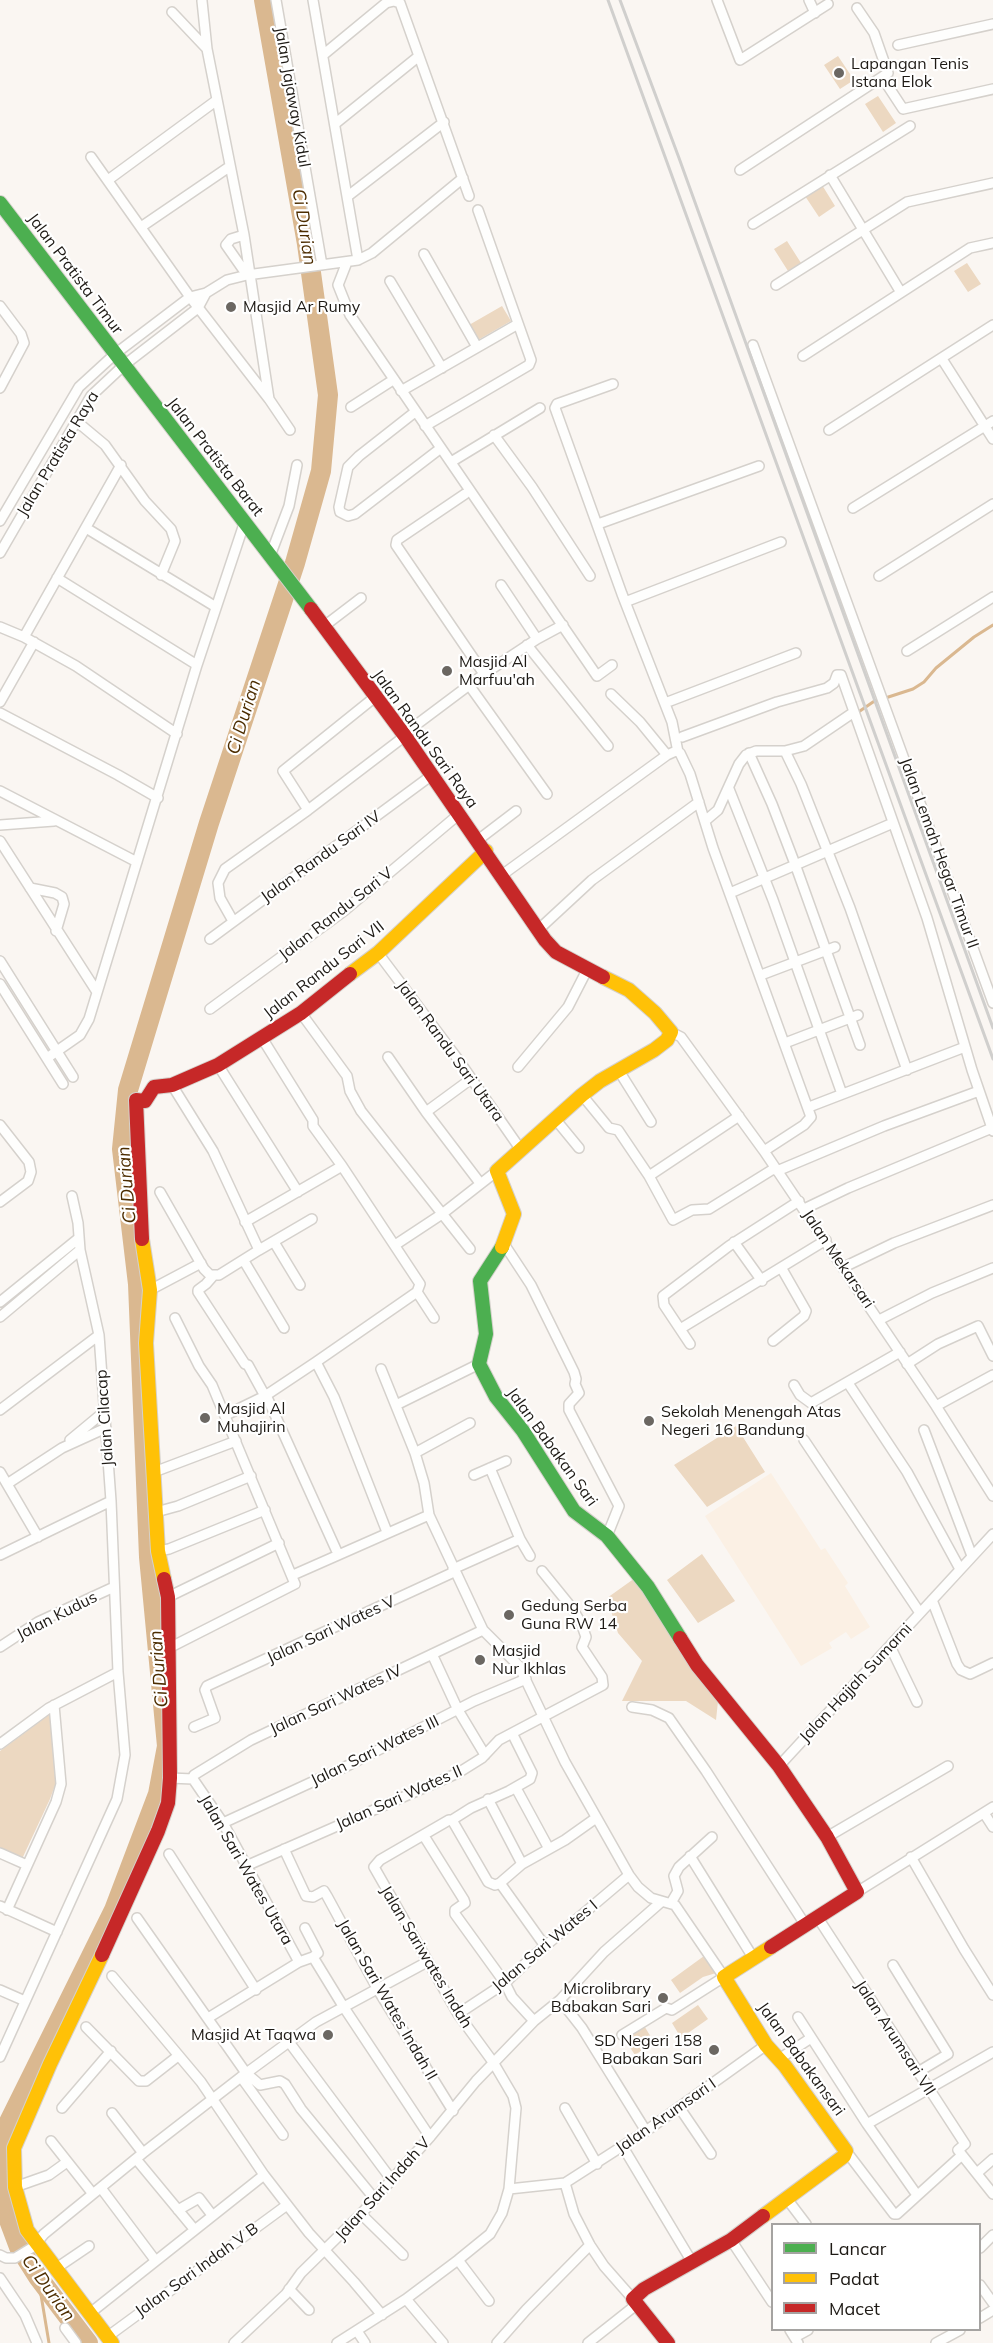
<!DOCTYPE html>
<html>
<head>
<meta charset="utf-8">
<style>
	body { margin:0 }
	#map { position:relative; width:993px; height:2343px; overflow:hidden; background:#faf6f2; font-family:Mulish,sans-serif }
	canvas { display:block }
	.legend { position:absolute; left:771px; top:2223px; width:210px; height:108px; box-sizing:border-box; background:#fff; border:2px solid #a5a3a1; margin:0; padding:8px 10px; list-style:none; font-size:18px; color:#1e1a15 }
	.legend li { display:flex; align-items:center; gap:12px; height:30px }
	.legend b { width:30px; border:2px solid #a5a3a1 }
</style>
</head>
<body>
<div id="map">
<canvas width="993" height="2343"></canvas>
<ul class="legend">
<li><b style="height:8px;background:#4caf50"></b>Lancar</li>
<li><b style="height:8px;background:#ffc107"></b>Padat</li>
<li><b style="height:8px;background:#c62828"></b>Macet</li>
</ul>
</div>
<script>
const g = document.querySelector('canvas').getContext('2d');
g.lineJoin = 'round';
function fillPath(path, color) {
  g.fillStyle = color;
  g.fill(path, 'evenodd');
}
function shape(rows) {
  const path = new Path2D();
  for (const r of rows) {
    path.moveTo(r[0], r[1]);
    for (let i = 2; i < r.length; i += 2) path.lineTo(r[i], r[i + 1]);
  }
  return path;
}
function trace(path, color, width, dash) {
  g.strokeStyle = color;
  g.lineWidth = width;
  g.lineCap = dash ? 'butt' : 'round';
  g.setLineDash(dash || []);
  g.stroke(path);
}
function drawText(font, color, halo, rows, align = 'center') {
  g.font = font + ' Mulish,sans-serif';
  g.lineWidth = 4.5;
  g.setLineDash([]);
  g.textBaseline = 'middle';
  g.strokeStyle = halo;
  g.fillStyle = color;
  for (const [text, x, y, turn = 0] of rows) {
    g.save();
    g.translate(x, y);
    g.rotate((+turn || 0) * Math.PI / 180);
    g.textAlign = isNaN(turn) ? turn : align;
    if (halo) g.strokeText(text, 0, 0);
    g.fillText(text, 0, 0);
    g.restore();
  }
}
fillPath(shape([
	[771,1473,821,1550,825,1548,848,1583,845,1586,870,1627,851,1639,846,1632,829,1643,832,1648,801,1666,705,1516]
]), '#fbf0e4');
fillPath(shape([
	[838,56,854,80,840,89,824,65],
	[878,96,896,123,883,132,865,104],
	[822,185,835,206,819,217,805,196],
	[787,241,801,263,788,271,774,249],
	[967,263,981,284,968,292,954,271],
	[502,306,511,321,478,340,469,325],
	[736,1426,765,1472,707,1507,674,1465],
	[702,1554,735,1601,698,1623,667,1580],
	[635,1578,719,1692,716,1720,686,1701,622,1701,642,1661,618,1633,607,1598],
	[50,1714,56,1783,50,1799,22,1859,0,1849,0,1751],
	[704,1956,716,1973,703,1977,680,1993,671,1980],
	[698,2005,708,2019,681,2038,672,2023],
	[643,2024,654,2042,635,2055,623,2037]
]), '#ecd8c1');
trace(shape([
	[857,713,873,702,913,689,924,682,936,668,974,637,993,625],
	[38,2277,49,2343]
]), '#dab890', 3);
trace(shape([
	[88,2343,38,2277,19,2247,0,2196,7,2126,114,1910,158,1794,167,1746,149,1557,138,1284,122,1149,128,1090,209,823,295,563,321,471,328,395,307,244,264,0]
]), '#dab890', 20);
const street = shape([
	[276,0,322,265],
	[313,0,358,260],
	[717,0,740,60,828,4],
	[809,0,815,13],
	[202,1,207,49,244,235,269,399],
	[857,8,874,33,888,73,882,77,903,109,993,89],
	[172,12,207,49],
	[898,45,993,24],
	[323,55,386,3,394,1,400,3,469,196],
	[336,123,419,56],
	[91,157,190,297,269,399,290,430],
	[740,170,882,77],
	[830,175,900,291],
	[108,180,217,100],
	[348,196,444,122],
	[753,224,910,126],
	[141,227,229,167],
	[244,235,231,239,226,245,247,275],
	[424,254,477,347],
	[347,262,338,285,350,315,597,676,612,665],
	[390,281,442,368],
	[776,285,907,202,993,183],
	[0,306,21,334,24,343,0,388],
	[753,345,993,1003],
	[803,356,970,248,993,243],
	[942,359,993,439],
	[613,384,557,404,555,408,622,594,672,722,678,752],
	[401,391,518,324],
	[351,407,393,380],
	[415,412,359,456,348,467,339,507,340,512,348,516,355,514,441,448],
	[75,420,105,445,145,501,171,529,175,541,161,575],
	[425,426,529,365,531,360,478,210],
	[829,430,993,325],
	[494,435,532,487,590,576],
	[451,462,540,408],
	[465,494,397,540,396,545,484,674],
	[853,508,993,421],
	[0,521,79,387,115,354,190,297,206,293,227,280,247,275,358,260,372,253,463,178],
	[598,524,759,466],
	[86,528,216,607],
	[0,553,91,396,123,366,198,308,206,293],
	[270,556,289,506,297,465],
	[879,576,993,504],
	[57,578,197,665],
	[501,585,537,639],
	[625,602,781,542],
	[0,627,24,637,76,666,177,734],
	[323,627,361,598],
	[24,637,121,465],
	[527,645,608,746],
	[907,651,993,597],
	[469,685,547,794],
	[611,694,640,722,667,755],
	[0,702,34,642],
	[665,703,796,653],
	[0,713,118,775,158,798],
	[404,734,484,674,537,639,563,625],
	[682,737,777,702,827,688,834,683,837,675,841,675,927,918,972,1070,993,1131],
	[785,751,801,784,850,908,907,1070],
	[749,753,772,804,795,864,860,1045],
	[729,789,773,900,842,1094],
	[0,791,137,862],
	[308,810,283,771,375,697],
	[705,821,718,810,739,764,746,755,756,751,785,751,804,746,854,712],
	[0,825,54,821],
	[478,840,516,811],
	[0,841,97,992],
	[502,875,667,755,676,751,680,753,690,774,713,848,811,1117,804,1125,764,1151],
	[30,888,55,893,62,897,64,904,56,931],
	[730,893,893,823],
	[233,921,220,898,218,883,225,869,308,810,405,736],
	[538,930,592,880,699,802],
	[210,939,432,775],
	[378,953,457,1058,521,1150],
	[0,961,73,1077],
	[761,975,835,947],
	[0,984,63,1084],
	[210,1009,344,911,458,815],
	[301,1013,347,1076,350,1091,361,1111,470,1249],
	[671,1032,681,1037,764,1151,936,1406,993,1496],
	[785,1043,858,1015],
	[388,1057,426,1112,480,1183],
	[47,1058,80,1035,89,1019,197,665,245,521],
	[218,1065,298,1192],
	[518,1067,568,1007,587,970],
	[619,1071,651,1122],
	[582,1095,609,1128,618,1130,649,1176,673,1220,692,1210,709,1209,775,1168],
	[809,1107,965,1047],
	[426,1112,471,1079],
	[556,1120,579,1148],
	[0,1125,29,1162,31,1172,28,1181,0,1202],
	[777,1171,884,1126,979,1091],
	[649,1176,739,1116],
	[160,1192,204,1269,210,1275,219,1275,259,1250,213,1151,172,1085],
	[804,1209,848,1188,992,1128],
	[245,1222,342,1166],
	[274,1242,300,1285],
	[734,1242,762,1281],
	[504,1244,531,1285,574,1372,576,1379,575,1384,579,1393,569,1404,569,1410,619,1506,607,1536],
	[395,1245,442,1214,497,1171],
	[259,1250,312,1219],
	[244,1261,284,1328],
	[844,1267,894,1243,993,1205],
	[213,1276,206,1284,198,1290,198,1292,245,1364,248,1365,265,1396],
	[150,1290,201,1263],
	[417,1292,434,1318],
	[0,1302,79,1238],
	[0,1317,80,1250],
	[879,1320,932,1293,993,1268],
	[680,1329,826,1240],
	[773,1341,804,1316,806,1311,782,1269],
	[690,1344,664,1305,663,1296,729,1246,799,1201],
	[316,1362,334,1397,387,1532],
	[907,1364,938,1344,978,1326,993,1356],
	[381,1369,415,1453,424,1483,429,1515],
	[848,1383,907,1472,960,1569],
	[794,1385,800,1395,811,1403,900,1352],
	[266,1395,338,1554],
	[396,1405,479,1364],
	[936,1406,993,1375],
	[0,1410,99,1335],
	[226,1415,265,1396,316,1362,417,1292,420,1284,342,1166,313,1126,313,1120,262,1038],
	[924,1430,972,1556],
	[70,1440,105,1411],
	[804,1440,920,1613],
	[415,1453,470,1423],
	[490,1468,520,1539,530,1556],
	[0,1472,38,1537],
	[154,1472,236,1441],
	[474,1475,506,1461],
	[7,1484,62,1448,106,1428],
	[156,1512,178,1506,251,1476],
	[158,1551,169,1549,265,1510],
	[0,1555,111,1501],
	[453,1569,520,1539],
	[293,1575,429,1515,483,1630,519,1666,565,1762,629,1875,638,1887,651,1898,675,1905,724,1977,672,2010,666,2008,622,2035],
	[168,1597,279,1543],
	[932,1600,957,1664,961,1670,970,1674,993,1663],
	[890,1646,917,1702],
	[0,1647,38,1622,114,1587],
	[169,1648,295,1584,212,1385,199,1366,175,1318],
	[432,1654,458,1710,485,1755],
	[632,1707,652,1710,669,1718,706,1771,806,1926],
	[194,1727,215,1718,205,1690,207,1686,454,1572],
	[0,1744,49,1708,118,1672],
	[779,1766,993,1534],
	[170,1778,193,1779],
	[193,1779,194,1775,251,1740,483,1630],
	[193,1779,223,1823,299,1962],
	[516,1788,548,1847],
	[488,1799,522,1864],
	[984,1813,993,1827],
	[452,1820,488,1882,495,1885,500,1883,545,1946],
	[223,1823,349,1765,474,1701,526,1679],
	[424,1836,464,1900,465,1903,455,1910,455,1914,505,1983,512,1997,534,2021,560,2000,582,2028,646,2131],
	[827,1837,948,1766],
	[284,1849,306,1896,313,1897,324,1891,327,1896,378,1990,453,2111],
	[0,1853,27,1865],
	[169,1854,256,1990],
	[690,1856,754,1959],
	[911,1857,964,1949,993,1995],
	[246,1866,458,1773,482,1758,499,1740,603,1685,602,1677,582,1647,586,1637,581,1623,572,1608,542,1571],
	[500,1883,522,1864,565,1840,596,1818],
	[857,1892,993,1807],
	[671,1903,678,1891,674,1876,679,1867,712,1837],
	[0,1906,57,1932],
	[7,1910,56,1802,61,1784,54,1705],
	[137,1918,246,2073,260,2085,280,2081,285,2084,301,2109,374,2198],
	[818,1918,965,2144,958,2150,993,2194],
	[305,1928,318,1953,313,1957],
	[893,1965,948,2054,918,2072],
	[112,1976,201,2082,264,2175,309,2233,354,2282,382,2315],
	[0,1990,25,2001],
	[560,2000,604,1952,661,1902],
	[458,2014,505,1983,531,1958,629,1875],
	[798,2017,867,2124,917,2195],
	[208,2018,299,1962,313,1957,343,2006,430,2137],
	[86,2027,139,2081,146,2081,178,2056],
	[289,2042,391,2179],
	[0,2057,117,1799,125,1755,118,1672,111,1501,99,1335,80,1250,78,1223,72,1196],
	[779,2059,811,2038],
	[241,2077,283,2135],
	[679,2107,711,2154],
	[62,2108,111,2051],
	[565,2108,597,2164],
	[112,2113,143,2153],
	[867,2124,993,2052],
	[51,2141,93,2194],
	[623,2147,692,2262],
	[846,2151,894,2214,897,2214,962,2155],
	[136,2159,194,2229],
	[977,2173,993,2159],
	[565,2183,646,2131,766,2045],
	[15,2187,49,2175,67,2162],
	[101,2188,155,2260],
	[509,2189,565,2183,574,2214,590,2245,604,2266,633,2299],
	[787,2199,806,2224],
	[178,2210,199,2198,212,2215],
	[361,2214,403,2255],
	[731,2240,772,2302],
	[980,2248,993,2235],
	[0,2255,6,2258,15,2258,33,2247,44,2234,143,2153,241,2077,316,2022,427,1962],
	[458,2260,489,2301],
	[55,2269,89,2246],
	[0,2278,25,2315,37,2343],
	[980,2285,993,2303],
	[289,2289,309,2310],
	[406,2299,443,2343],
	[89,2314,264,2175],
	[980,2318,993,2310],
	[65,2328,76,2343],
	[790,2330,798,2343],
	[357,2331,365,2343],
	[107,2337,287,2205],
	[795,2337,808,2330],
	[234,2343,286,2294,301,2273,361,2214,430,2137,476,2081,534,2021],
	[337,2343,406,2299,458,2260,490,2234,502,2213,509,2189,516,2108,513,2096,493,2062,458,2014,374,1867,380,1860,449,1820,452,1820,471,1808,509,1791,530,1779,532,1773,512,1733],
	[497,2343,526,2310,590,2245],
	[588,2343,636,2305],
	[936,2343,960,2330]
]);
const fast = shape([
	[0,203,311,609],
	[502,1247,480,1281,486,1334,479,1364,496,1397,523,1431,574,1511,607,1536,648,1587,680,1638]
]);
const slow = shape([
	[350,974,378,953,486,851],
	[142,1239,150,1290,146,1343,158,1551,164,1579],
	[502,1247,514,1214,497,1171,582,1095,600,1081,654,1050,667,1040,671,1032,655,1013,629,990,603,977],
	[102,1955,50,2064,14,2148,15,2187,27,2230,112,2343],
	[763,2216,844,2156,846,2151,785,2066,766,2045,724,1977,771,1947]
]);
const jam = shape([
	[311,609,405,736,545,940,556,952,603,977],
	[142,1239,136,1100,145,1101,154,1087,172,1085,218,1065,301,1013,350,974],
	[680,1638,697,1665,779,1766,827,1837,857,1892,771,1947],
	[102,1955,158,1831,168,1803,170,1778,168,1597,164,1579],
	[668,2343,633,2299,644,2289,731,2240,763,2216]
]);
trace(street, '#d5d1cc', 12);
trace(fast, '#d5d1cc', 16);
trace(slow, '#d5d1cc', 16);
trace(jam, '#d5d1cc', 16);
trace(street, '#fefefd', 9);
trace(fast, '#4caf50', 14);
trace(slow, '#ffc107', 14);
trace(jam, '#c62828', 14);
trace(shape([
	[608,0,993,1059],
	[620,0,679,158,993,1028]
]), '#d0cfcd', 3);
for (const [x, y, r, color] of [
	[839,73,6,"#6b6762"],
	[231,307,6,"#6b6762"],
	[447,671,6,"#6b6762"],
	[205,1418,6,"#6b6762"],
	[649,1421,6,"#6b6762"],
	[509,1615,6,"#6b6762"],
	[480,1660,6,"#6b6762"],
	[663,1998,6,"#6b6762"],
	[328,2035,6,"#6b6762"],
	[714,2050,6,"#6b6762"]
]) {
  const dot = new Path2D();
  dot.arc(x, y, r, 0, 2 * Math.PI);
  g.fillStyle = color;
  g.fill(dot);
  trace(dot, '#fff', 2);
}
drawText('16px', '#1e1a15', '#fff', [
	["Lapangan Tenis",851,64],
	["Istana Elok",851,82],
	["Masjid Ar Rumy",243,307],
	["Masjid Al",459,662],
	["Marfuu'ah",459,680],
	["Masjid Al",217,1409],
	["Muhajirin",217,1427],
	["Sekolah Menengah Atas",661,1412],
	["Negeri 16 Bandung",661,1430],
	["Gedung Serba",521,1606],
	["Guna RW 14",521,1624],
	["Masjid",492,1651],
	["Nur Ikhlas",492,1669],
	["Microlibrary",651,1989,"right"],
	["Babakan Sari",651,2007,"right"],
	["Masjid At Taqwa",316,2035,"right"],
	["SD Negeri 158",702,2041,"right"],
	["Babakan Sari",702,2059,"right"]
], 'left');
drawText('16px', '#1e1a15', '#fff', [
	["Jalan Jajaway Kidul",292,97,80],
	["Jalan Pratista Timur",75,274,53],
	["Jalan Pratista Raya",58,454,-59],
	["Jalan Pratista Barat",215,457,52],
	["Jalan Randu Sari Raya",425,739,54],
	["Jalan Lemah Hegar Timur II",939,853,70],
	["Jalan Randu Sari IV",321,857,-36],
	["Jalan Randu Sari V",336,914,-38],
	["Jalan Randu Sari VII",324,970,-38],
	["Jalan Randu Sari Utara",450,1051,54],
	["Jalan Mekarsari",838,1259,56],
	["Jalan Cilacap",105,1418,-94],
	["Jalan Babakan Sari",552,1447,54],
	["Jalan Kudus",57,1616,-27],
	["Jalan Sari Wates V",331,1630,-25],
	["Jalan Hajjah Sumarni",856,1683,-47],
	["Jalan Sari Wates IV",336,1700,-25],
	["Jalan Sari Wates III",375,1751,-26],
	["Jalan Sari Wates II",399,1798,-24],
	["Jalan Sari Wates Utara",246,1870,60],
	["Jalan Sari Wates I",545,1946,-40],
	["Jalan Sariwates Indah",426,1957,59],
	["Jalan Sari Wates Indah II",387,2000,60],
	["Jalan Arumsari VII",895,2038,57],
	["Jalan Babakansari",801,2059,54],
	["Jalan Arumsari I",666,2116,-35],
	["Jalan Sari Indah V",383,2189,-48],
	["Jalan Sari Indah V B",197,2270,-36]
]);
drawText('italic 18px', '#4d2d00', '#fff', [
	["Ci Durian",304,227,81],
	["Ci Durian",244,717,-73],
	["Ci Durian",127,1185,-95],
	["Ci Durian",159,1669,-95],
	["Ci Durian",48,2288,54]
]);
</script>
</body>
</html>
